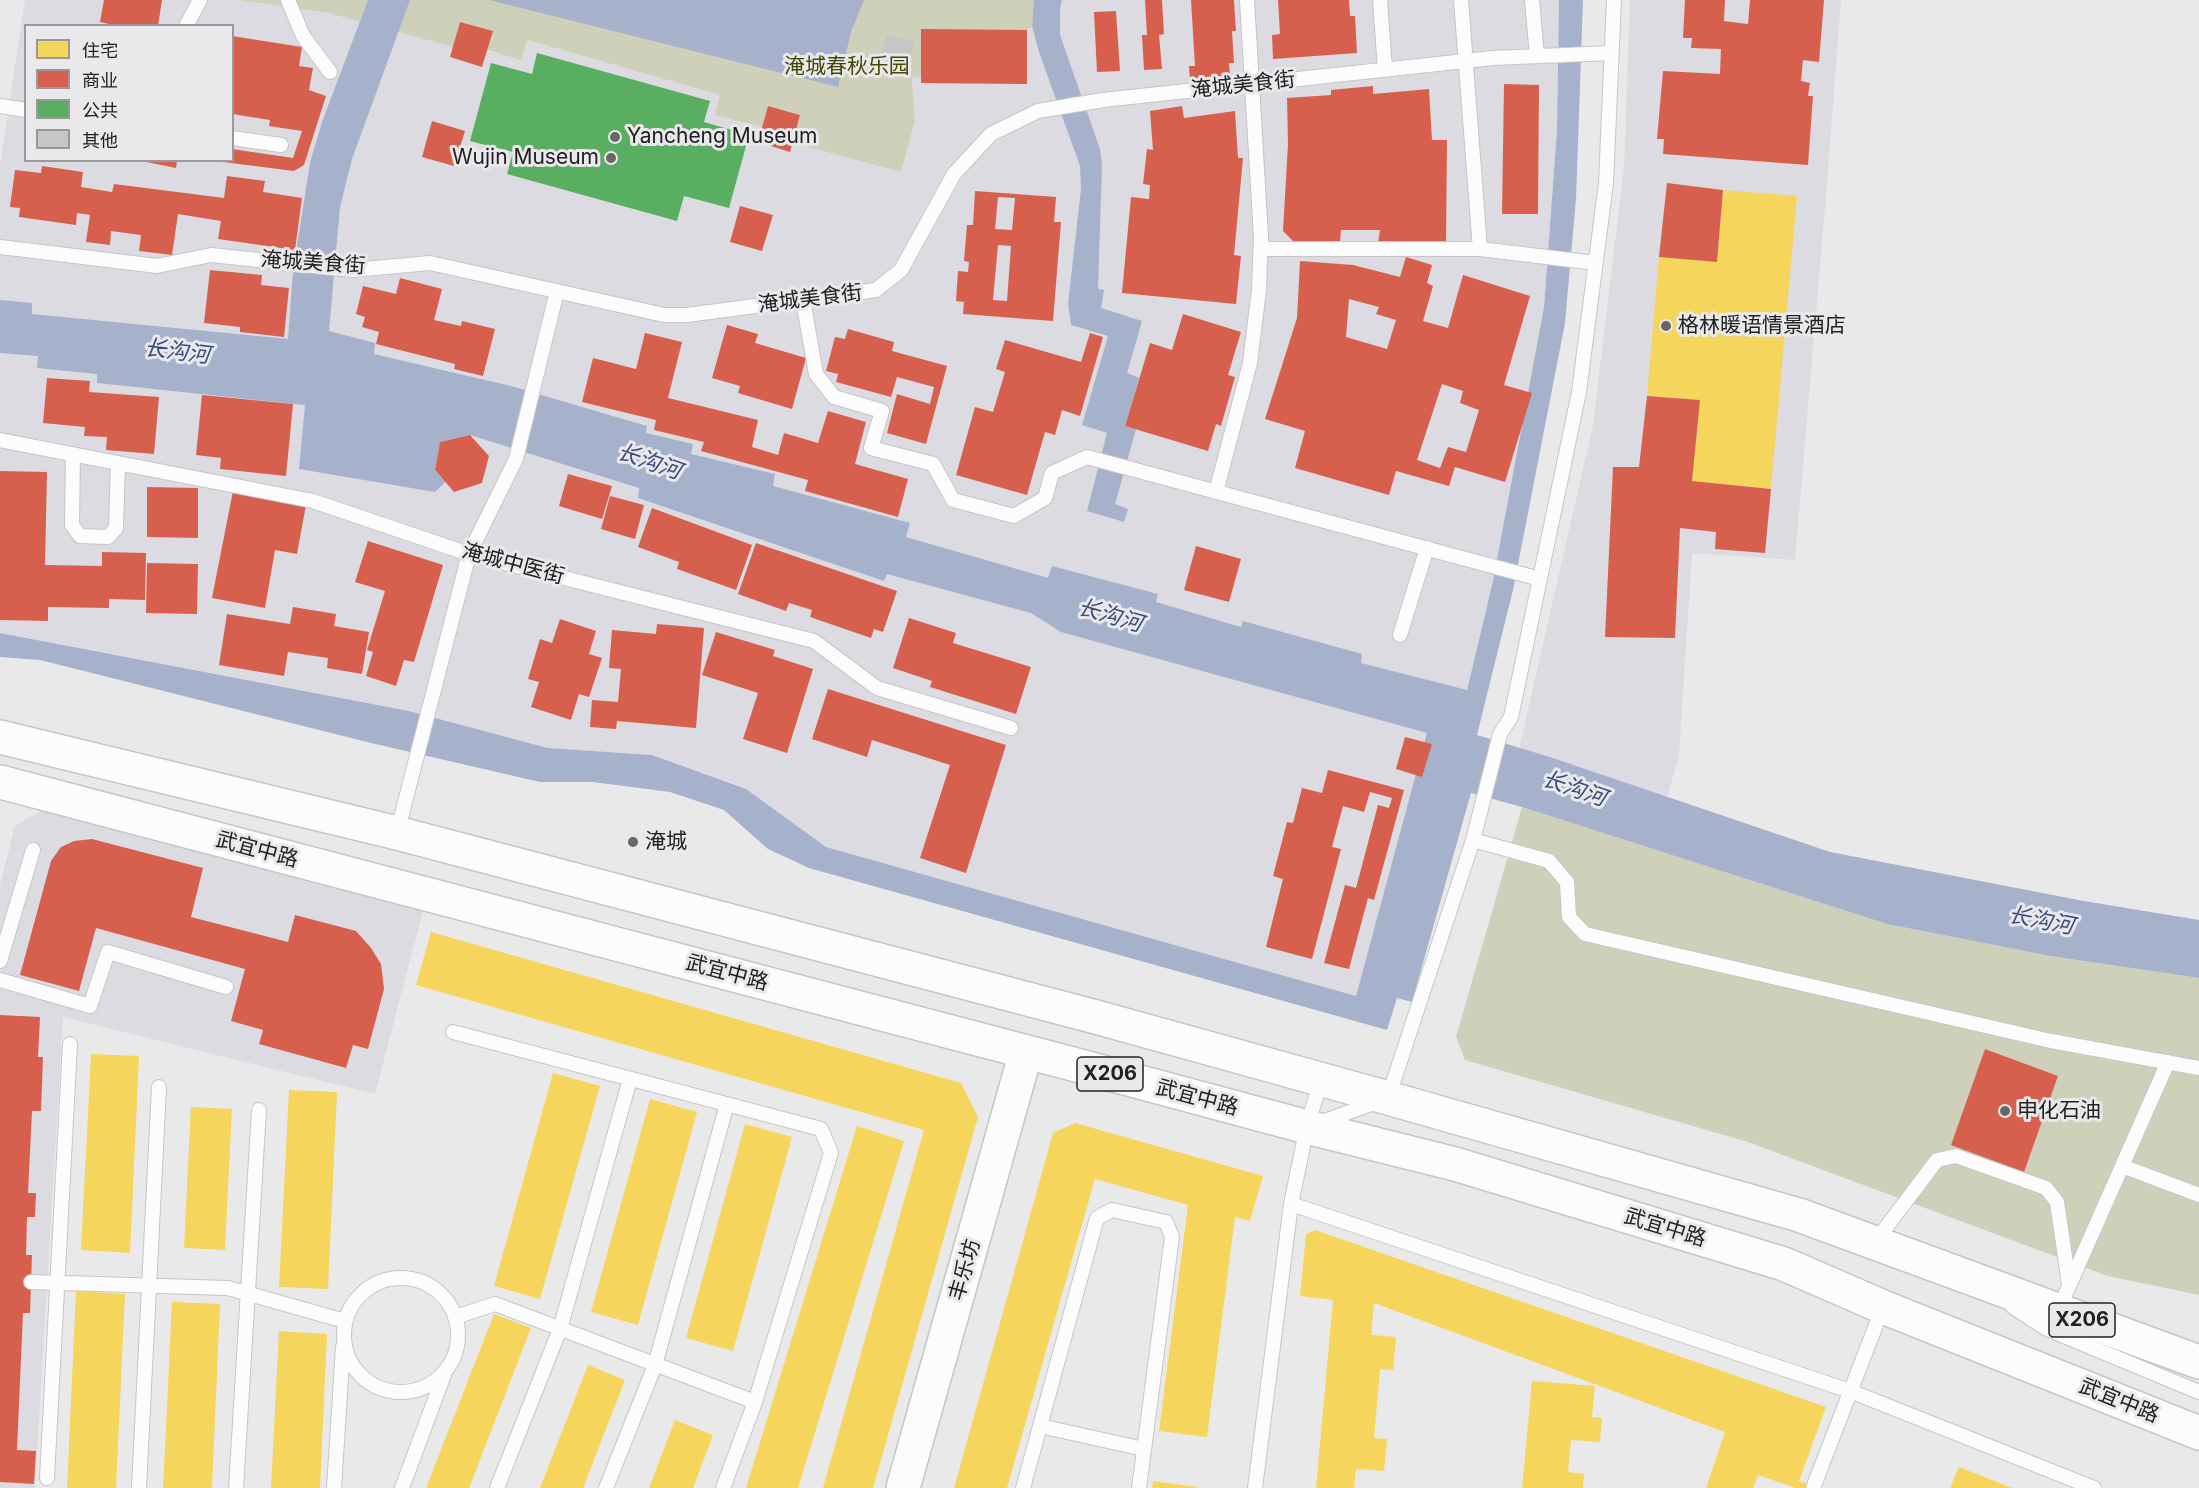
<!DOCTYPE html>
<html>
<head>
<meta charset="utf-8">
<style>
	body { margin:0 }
	#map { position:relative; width:2199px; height:1488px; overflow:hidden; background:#e9e9ea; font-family:Inter,"Noto Sans SC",sans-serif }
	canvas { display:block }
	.legend { position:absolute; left:24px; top:24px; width:210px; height:138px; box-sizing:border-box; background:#e9e8eb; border:2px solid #99989a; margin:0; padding:8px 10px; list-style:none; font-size:18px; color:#212121 }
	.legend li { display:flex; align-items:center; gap:12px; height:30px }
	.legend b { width:30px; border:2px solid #99989a }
</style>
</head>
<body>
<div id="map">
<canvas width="2199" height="1488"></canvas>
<ul class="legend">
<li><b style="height:16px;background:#f6d55c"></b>住宅</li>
<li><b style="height:16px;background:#d6604d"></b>商业</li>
<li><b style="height:16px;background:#5aae61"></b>公共</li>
<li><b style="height:16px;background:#c6c6c7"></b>其他</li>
</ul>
</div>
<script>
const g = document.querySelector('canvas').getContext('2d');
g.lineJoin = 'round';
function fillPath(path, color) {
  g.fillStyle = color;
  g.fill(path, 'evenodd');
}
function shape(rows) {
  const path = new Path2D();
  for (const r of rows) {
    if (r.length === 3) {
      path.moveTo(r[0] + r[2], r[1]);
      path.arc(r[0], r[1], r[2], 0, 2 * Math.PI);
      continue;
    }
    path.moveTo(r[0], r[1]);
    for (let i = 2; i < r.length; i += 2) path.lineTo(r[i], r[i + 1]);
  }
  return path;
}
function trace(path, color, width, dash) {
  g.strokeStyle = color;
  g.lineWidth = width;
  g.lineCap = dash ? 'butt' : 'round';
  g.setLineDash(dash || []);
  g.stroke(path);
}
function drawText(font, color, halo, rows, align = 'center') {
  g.font = font + ' Inter,"Noto Sans SC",sans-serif';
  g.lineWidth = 6;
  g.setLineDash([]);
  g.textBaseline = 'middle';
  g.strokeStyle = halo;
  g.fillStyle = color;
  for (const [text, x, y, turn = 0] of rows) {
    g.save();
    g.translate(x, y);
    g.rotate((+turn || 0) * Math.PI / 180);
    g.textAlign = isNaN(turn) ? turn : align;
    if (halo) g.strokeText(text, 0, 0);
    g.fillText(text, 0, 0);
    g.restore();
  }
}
fillPath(shape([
	[25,0,239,0,328,13,453,47,460,22,493,31,487,51,521,59,526,40,720,95,715,115,762,127,768,106,800,115,793,143,901,172,915,120,912,78,921,77,921,83,1027,30,1034,0,1559,0,1557,130,1544,307,1493,581,1467,690,1428,733,1356,996,826,847,746,789,652,755,548,748,409,711,0,633,0,164],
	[26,26,232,26,232,160,26,160],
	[1630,0,1841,0,1827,184,1795,560,1692,553,1679,756,1667,797,1550,757,1519,749,1593,425,1624,167],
	[51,805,425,903,375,1094,63,1017,35,1488,0,1488,0,885,15,826]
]), '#dcdbe1');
fillPath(shape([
	[239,0,1034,0,1032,26,1027,30,1027,84,921,83,921,77,912,78,915,120,901,172,793,143,800,115,768,106,762,127,715,115,720,95,527,40,521,60,487,50,492,31,460,22,453,47,328,13],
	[1522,807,1887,924,2050,956,2199,978,2199,1295,2108,1276,1748,1142,1465,1060,1456,1037]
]), '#ced0ba');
fillPath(shape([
	[368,0,410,0,352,159,340,207,329,331,375,343,374,354,511,386,647,426,646,433,693,444,691,454,775,474,773,486,910,523,906,537,1048,578,1052,566,1158,594,1156,602,1241,627,1243,621,1362,654,1361,663,1467,690,1493,581,1544,307,1557,130,1559,0,1583,0,1576,199,1565,323,1513,590,1477,735,1550,757,1830,852,2084,901,2199,920,2199,978,2050,956,1887,924,1522,807,1471,793,1412,1002,1397,998,1387,1030,809,868,768,849,724,810,670,792,593,782,540,782,371,743,40,660,0,657,0,633,409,711,548,748,652,755,746,789,826,847,1356,996,1427,733,1061,632,1031,613,887,574,884,581,638,498,639,488,470,435,440,442,435,470,445,482,435,492,299,469,305,405,97,383,97,374,37,368,38,356,0,353,0,300,32,303,32,314,288,339,293,271,310,163,322,122],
	[489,0,864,0,851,32,838,87],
	[1034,0,1062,0,1060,8,1060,35,1100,149,1102,165,1098,289,1104,290,1101,308,1142,321,1127,373,1139,378,1125,426,1136,429,1115,504,1128,509,1124,522,1087,511,1107,433,1082,425,1108,336,1071,325,1068,304,1081,189,1080,166,1039,52,1032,26]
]), '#a6b2cb');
fillPath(shape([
	[1723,190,1797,196,1771,489,1692,481,1700,400,1647,396,1659,257,1717,262],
	[431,932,961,1083,978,1117,873,1488,823,1488,924,1130,416,985],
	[91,1054,139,1056,130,1253,81,1250],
	[553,1073,600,1086,540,1299,494,1286],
	[289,1090,337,1092,328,1289,279,1287],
	[650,1099,697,1112,638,1325,591,1312],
	[191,1107,232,1109,225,1250,184,1248],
	[1075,1123,1263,1176,1250,1221,1235,1217,1207,1437,1159,1431,1188,1205,1095,1179,1007,1488,954,1488,1053,1133],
	[745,1124,792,1137,733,1351,686,1338],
	[857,1126,904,1141,798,1488,746,1488],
	[1315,1230,1826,1407,1799,1481,1819,1488,1796,1488,1758,1475,1753,1488,1706,1488,1725,1432,1374,1303,1371,1335,1396,1337,1393,1370,1380,1369,1374,1438,1387,1439,1384,1471,1356,1469,1354,1488,1316,1488,1333,1300,1300,1296,1306,1234],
	[76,1291,125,1294,116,1488,67,1488],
	[172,1302,220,1304,212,1488,163,1488],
	[494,1314,531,1328,469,1488,426,1488],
	[279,1331,327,1334,320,1488,271,1488],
	[588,1365,625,1380,583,1488,540,1488],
	[1532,1381,1595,1386,1592,1417,1602,1418,1600,1442,1571,1440,1568,1472,1584,1474,1583,1488,1522,1488],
	[675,1420,713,1435,693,1488,649,1488],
	[1959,1467,2012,1488,1950,1488],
	[1153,1481,1197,1487,1197,1488,1152,1488]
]), '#f6d55c');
fillPath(shape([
	[104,0,162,0,158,26,118,26,100,22],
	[1145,0,1162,0,1164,34,1159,35,1162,69,1144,70,1142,35,1147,35],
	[1191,0,1234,0,1236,31,1232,31,1234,63,1229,63,1230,76,1190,79,1189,66,1195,66],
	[1278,0,1349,0,1350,16,1355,16,1357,53,1273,59,1272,35,1280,34],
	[1685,0,1725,0,1724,21,1748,24,1750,0,1824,0,1819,62,1803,60,1801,81,1810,83,1808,96,1813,96,1808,165,1663,154,1664,139,1657,139,1663,71,1720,74,1721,49,1691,48,1692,38,1683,38],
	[1116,11,1120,71,1097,72,1094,12],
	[460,22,493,31,482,67,450,57],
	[921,29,1027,30,1027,84,921,83],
	[232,36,302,47,299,66,313,68,309,90,326,96,304,165,294,171,223,162,232,160,232,149,293,158,302,131,269,126,270,120,232,114],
	[1504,84,1539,85,1538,214,1502,214],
	[1373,86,1373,94,1429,89,1432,140,1447,140,1446,243,1378,243,1380,230,1341,230,1340,241,1293,241,1283,231,1288,144,1287,98,1331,95,1331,90],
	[768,106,800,115,790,152,758,142],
	[1182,106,1184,118,1235,111,1238,158,1243,158,1234,255,1241,256,1236,304,1122,293,1131,197,1149,199,1150,185,1143,184,1147,149,1153,150,1150,111],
	[432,121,465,131,454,166,422,157],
	[137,160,177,160,176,168],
	[42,166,83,172,81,187,112,192,114,184,224,198,227,176,265,181,263,192,302,198,295,250,218,239,221,221,178,214,172,255,139,251,141,235,111,231,110,245,86,242,90,215,77,213,76,225,19,217,20,208,10,207,15,170,41,173],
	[1667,183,1723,190,1717,262,1659,257],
	[975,191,1056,197,1054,222,1061,222,1053,321,963,314,964,302,956,301,958,271,968,272,969,262,964,261,967,225,973,225],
	[998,197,1015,198,1012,230,995,229],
	[998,245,1011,246,1007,301,993,300],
	[740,206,773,215,762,251,730,242],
	[1406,257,1432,265,1427,283,1433,286,1423,321,1448,328,1463,275,1530,296,1504,385,1532,393,1505,482,1455,467,1449,486,1396,471,1389,495,1295,468,1305,431,1265,419,1297,318,1300,261,1353,265,1400,277],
	[1349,299,1379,307,1376,314,1396,320,1387,349,1346,337],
	[1442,384,1463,391,1460,403,1479,410,1466,452,1448,447,1440,468,1417,460],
	[210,270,262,275,261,285,289,288,284,337,240,332,240,327,204,323],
	[400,278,442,289,434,320,461,326,462,321,495,329,483,376,454,369,455,364,376,344,379,332,362,327,365,317,356,314,363,286,396,294],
	[1183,314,1241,332,1228,375,1235,377,1221,426,1216,424,1208,451,1125,426,1150,343,1172,350],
	[727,325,758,334,755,343,806,358,792,409,738,393,740,386,712,378],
	[848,329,894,342,892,351,947,366,926,444,887,433,897,394,930,404,934,387,897,377,891,397,836,382,838,374,826,371,835,337,845,339],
	[645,333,682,342,668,398,758,420,752,447,778,455,784,433,818,443,828,411,866,422,855,464,908,479,898,517,805,491,808,480,701,451,704,442,654,430,656,420,582,402,593,358,636,369],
	[1090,333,1103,337,1080,416,1062,410,1055,435,1045,432,1027,495,956,475,975,407,993,412,1005,372,996,369,1005,340,1081,362],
	[47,378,90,381,89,392,159,397,154,454,106,450,107,437,84,436,85,427,43,423],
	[202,395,293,404,286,476,220,469,221,458,196,455],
	[1647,396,1700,400,1692,481,1771,489,1765,553,1715,549,1716,532,1680,528,1675,638,1605,637,1613,467,1639,467],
	[470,435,489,456,482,483,454,492,435,470,440,442],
	[0,471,47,472,45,565,102,566,102,552,146,553,145,600,109,599,109,608,48,607,48,621,0,620],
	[568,474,612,486,602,519,559,506],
	[147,487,198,488,198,538,147,537],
	[233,491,306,505,297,554,275,550,265,608,212,598],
	[610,496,644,505,635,539,601,529],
	[652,508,752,545,736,590,677,569,679,562,638,547],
	[368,541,443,565,414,662,404,660,396,686,366,676,373,652,367,650,385,591,355,582],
	[756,543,897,591,883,632,874,629,871,638,810,617,812,610,789,603,786,611,738,594],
	[1196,546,1241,559,1229,602,1184,590],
	[147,563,198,564,197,614,146,613],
	[293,607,336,614,334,626,369,632,362,674,327,668,328,658,288,652,284,676,219,665,227,614,290,624],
	[909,618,956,633,953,643,1031,667,1016,714,930,687,932,681,893,668],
	[560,619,596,631,589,654,602,658,589,697,579,694,571,720,531,707,539,682,528,679,540,639,552,643],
	[657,624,704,628,696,728,617,721,616,729,590,727,592,700,618,702,621,669,609,668,612,630,656,634],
	[716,632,775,650,773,656,813,669,787,753,743,739,758,693,702,675],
	[828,689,1006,745,966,873,920,858,950,765,872,740,867,757,812,739],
	[1405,737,1432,744,1422,777,1396,769],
	[1328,770,1404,790,1374,900,1368,898,1349,969,1324,963,1345,885,1356,888,1378,805,1389,808,1392,798,1370,792,1364,812,1343,806,1332,847,1341,849,1312,959,1266,947,1283,879,1273,876,1287,822,1293,823,1302,788,1322,793],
	[92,839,203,868,191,917,288,942,295,915,356,931,371,948,381,964,384,989,368,1049,353,1045,346,1068,259,1044,263,1030,231,1021,245,969,96,928,79,991,20,975,51,861,61,847,74,841],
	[0,1015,40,1017,38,1057,43,1057,41,1111,32,1111,28,1193,36,1193,35,1217,27,1217,26,1255,32,1255,30,1313,23,1313,17,1450,36,1451,34,1484,0,1482],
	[1985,1049,2058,1076,2024,1172,1951,1145]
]), '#d6604d');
fillPath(shape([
	[537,53,710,101,704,122,749,135,729,208,684,196,677,221,507,174,513,152,470,141,491,63,532,74]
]), '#5aae61');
fillPath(shape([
	[887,35,915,42,908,70,880,62]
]), '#c6c6c7');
const lane = shape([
	[288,0,303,36,330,72],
	[1380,0,1385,70],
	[1461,0,1480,249],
	[1532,0,1537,56],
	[186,26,200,0],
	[0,106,26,110],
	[232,138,281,145],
	[0,247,157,266,211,255,353,270,430,263,664,315,687,315,876,290,901,270,954,174,991,134,1038,111,1103,100,1493,58,1611,53],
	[1261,249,1480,249,1596,263],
	[803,300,816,374,834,397,882,411,871,448,933,464,953,500,1014,516,1045,498,1052,473,1087,457,1540,579],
	[0,440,313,501,469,554,814,641,877,688,1011,728],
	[73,455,72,525,80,536,108,537,116,528,118,464],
	[1216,492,1250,363,1259,290,1261,237,1247,0],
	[1400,635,1427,548],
	[397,833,469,554,516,459,557,291],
	[1473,840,1549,861,1567,882,1569,917,1585,934,2051,1041,2199,1068],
	[0,961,33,850],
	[0,980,90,1006,108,952,226,987],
	[453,1032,821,1129,831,1153,755,1402,723,1488],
	[1319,1123,1388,1098,1473,840,1500,734,1511,717,1579,392,1606,183,1614,0],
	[2122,1166,2199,1195],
	[1291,1204,1850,1391,2094,1488],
	[1875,1242,1937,1160,1956,1156,2046,1188,2057,1202,2069,1284],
	[401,1335,57],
	[31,1282,228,1288,345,1321],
	[2013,1307,2045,1328,2199,1392],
	[2058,1311,2168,1062],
	[455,1317,495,1304,755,1402],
	[1040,1426,1144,1449],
	[47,1478,70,1044],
	[139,1487,159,1087],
	[236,1488,259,1110],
	[334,1488,343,1347],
	[402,1488,444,1375],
	[497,1488,560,1329,630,1079],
	[606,1488,655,1365,727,1104],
	[1023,1488,1097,1218,1112,1210,1166,1222,1172,1237,1139,1488],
	[1255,1488,1291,1204,1307,1127,1321,1080],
	[1813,1488,1883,1307]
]);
const secondary = shape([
	[903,1488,1026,1052]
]);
const primary = shape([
	[0,737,397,833,1096,1017,1388,1098,1799,1215,2199,1362],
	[0,782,1084,1067,1307,1127,1455,1164,1784,1264,1883,1307,2199,1433]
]);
trace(lane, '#c6c6c6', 16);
trace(secondary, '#c6c6c6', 36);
trace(primary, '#c6c6c6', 36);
trace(lane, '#fcfcfc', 14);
trace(secondary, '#fcfcfc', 33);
trace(primary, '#fcfcfc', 33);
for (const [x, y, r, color] of [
	[615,137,6,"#676767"],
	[611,158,6,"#676767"],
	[1666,326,6,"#676767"],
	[633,842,6,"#676767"],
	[2005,1111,6,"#676767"]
]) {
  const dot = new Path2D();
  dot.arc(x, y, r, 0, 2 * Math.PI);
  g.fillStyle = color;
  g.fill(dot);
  trace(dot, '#e9e8eb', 2);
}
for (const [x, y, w] of [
	[1110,1074,66],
	[2082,1320,66]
]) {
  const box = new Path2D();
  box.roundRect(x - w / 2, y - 17, w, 34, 4.5);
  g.fillStyle = '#e9e8eb';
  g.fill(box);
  trace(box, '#212121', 1.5);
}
drawText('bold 20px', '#212121', null, [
	["X206",1110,1074],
	["X206",2082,1320]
]);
drawText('21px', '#454700', '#e9e8eb', [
	["淹城春秋乐园",847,67]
]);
drawText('21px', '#212121', '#e9e8eb', [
	["淹城美食街",1243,85,-6],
	["淹城美食街",313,263,4],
	["淹城美食街",810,299,-7],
	["淹城中医街",513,564,15],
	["武宜中路",257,850,15],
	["武宜中路",727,973,15],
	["武宜中路",1197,1098,15],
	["武宜中路",1665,1228,17],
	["丰乐坊",965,1270,-74],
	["武宜中路",2119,1401,22]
]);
drawText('21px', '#212121', '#e9e8eb', [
	["Yancheng Museum",627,137],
	["Wujin Museum",599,158,"right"],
	["格林暖语情景酒店",1678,326],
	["淹城",645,842],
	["申化石油",2017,1111]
], 'left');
drawText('italic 22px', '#364b7c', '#e9e8eb', [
	["长沟河",177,352,7],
	["长沟河",649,462,19],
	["长沟河",1110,616,16],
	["长沟河",1574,789,19],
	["长沟河",2041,921,11]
]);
</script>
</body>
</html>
